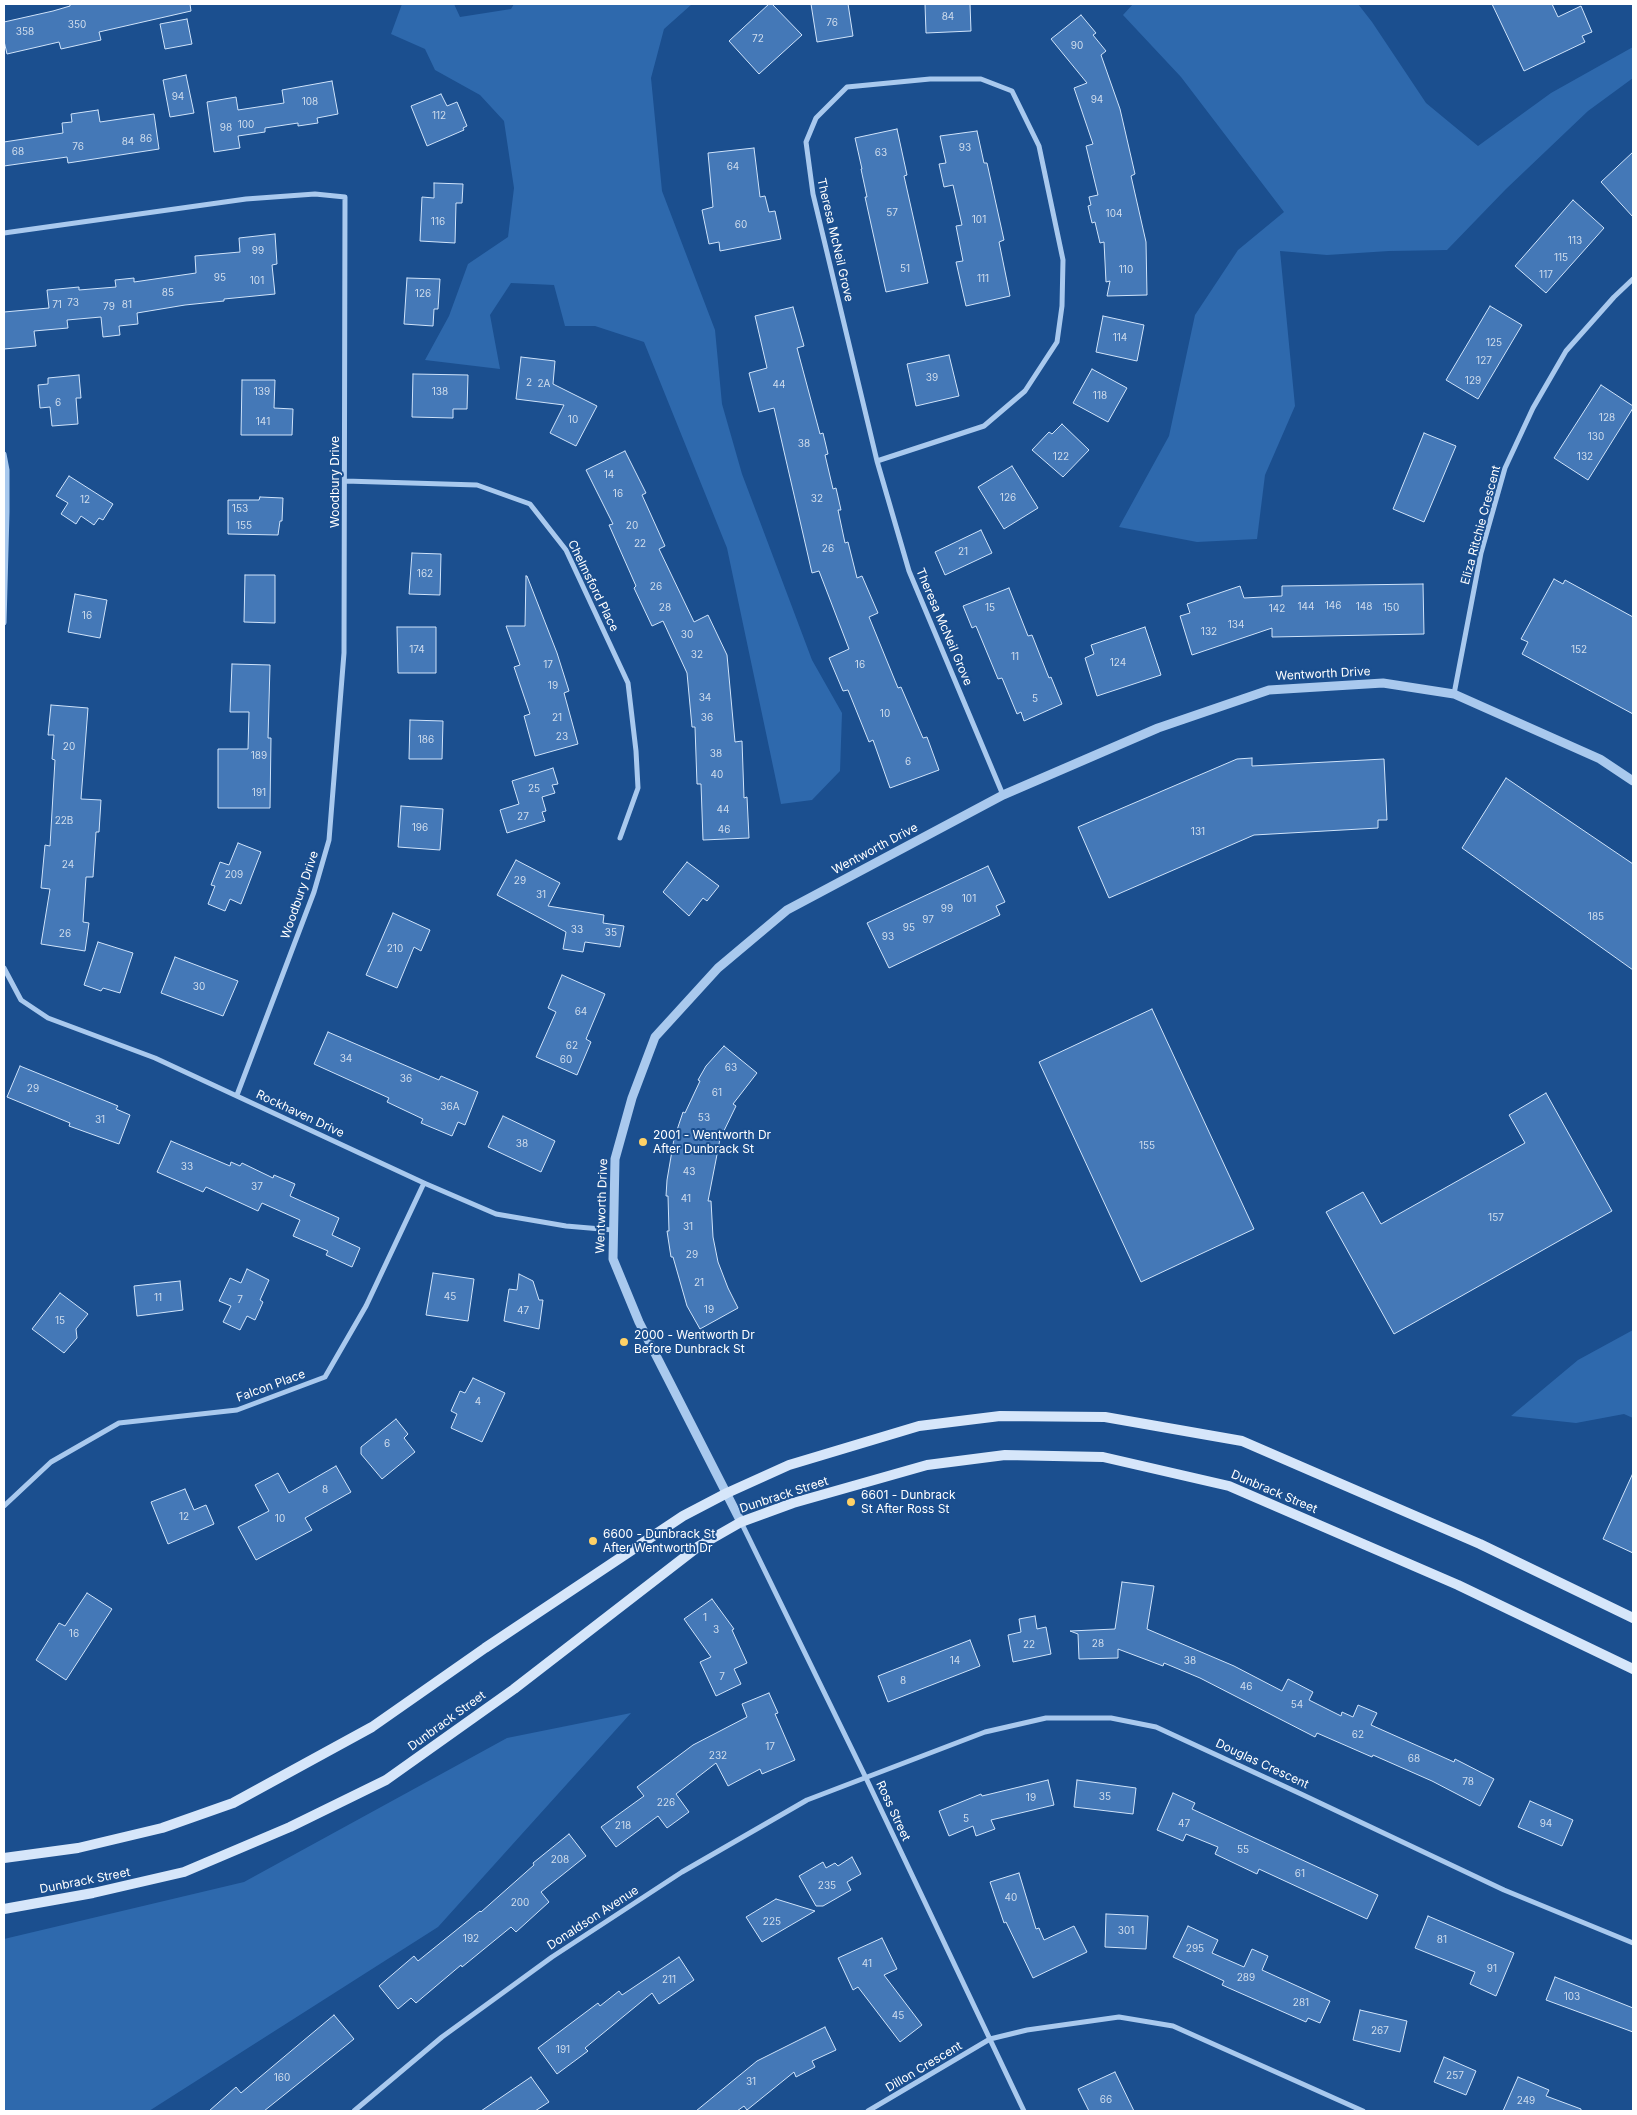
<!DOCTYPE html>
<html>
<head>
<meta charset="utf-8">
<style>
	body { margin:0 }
	#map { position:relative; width:1637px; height:2115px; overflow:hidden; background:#1b4f8f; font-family:Inter,sans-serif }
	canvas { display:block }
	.frame { position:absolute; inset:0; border:5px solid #fff; pointer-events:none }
</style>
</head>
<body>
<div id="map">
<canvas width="1637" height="2115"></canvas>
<div class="frame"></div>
</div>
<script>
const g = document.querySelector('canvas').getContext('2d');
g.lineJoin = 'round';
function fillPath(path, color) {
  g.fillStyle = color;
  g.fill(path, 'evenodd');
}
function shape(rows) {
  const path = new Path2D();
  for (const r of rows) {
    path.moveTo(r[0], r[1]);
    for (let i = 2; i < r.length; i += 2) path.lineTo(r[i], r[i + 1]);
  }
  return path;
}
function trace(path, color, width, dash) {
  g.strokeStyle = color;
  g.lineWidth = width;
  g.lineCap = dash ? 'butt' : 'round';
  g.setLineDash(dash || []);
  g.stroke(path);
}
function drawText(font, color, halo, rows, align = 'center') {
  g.font = font + ' Inter,sans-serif';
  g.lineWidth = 4;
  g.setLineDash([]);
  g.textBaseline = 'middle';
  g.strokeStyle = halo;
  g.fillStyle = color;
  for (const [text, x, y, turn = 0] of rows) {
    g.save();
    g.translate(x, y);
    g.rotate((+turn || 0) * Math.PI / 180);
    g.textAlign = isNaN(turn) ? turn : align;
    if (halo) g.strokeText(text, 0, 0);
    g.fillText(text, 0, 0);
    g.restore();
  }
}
fillPath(shape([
	[402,4,454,4,460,17,511,9,514,4,692,4,664,29,651,78,662,191,715,330,722,404,742,474,812,660,842,713,840,771,812,800,781,804,727,548,644,342,595,326,565,326,554,285,511,283,490,315,500,369,425,360,449,316,468,264,508,237,514,188,504,121,480,95,435,70,425,49,391,34],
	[1133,4,1358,4,1372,22,1426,103,1478,146,1551,93,1633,47,1633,78,1588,111,1506,189,1447,250,1389,251,1327,255,1280,251,1295,406,1265,475,1257,539,1197,542,1119,527,1169,436,1195,315,1238,250,1284,212,1181,77,1123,15],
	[1633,1330,1633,1418,1624,1414,1576,1423,1511,1416,1578,1360],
	[631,1713,438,1927,149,2111,4,2111,4,1939,244,1882,507,1738]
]), '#2e69ad');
const building = shape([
	[70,4,190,4,191,11,99,32,101,40,61,49,59,42,7,54,4,41,4,22,53,11,70,6,70,4],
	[769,4,772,4,802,35,759,74,729,41,769,4],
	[811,4,848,4,853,36,817,42,811,4],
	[925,4,970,4,971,31,926,33,925,4],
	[1492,4,1552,4,1558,17,1581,6,1592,32,1582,36,1585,42,1524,71,1492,4],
	[1081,15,1096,33,1093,35,1106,51,1101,55,1120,109,1135,174,1131,176,1146,242,1147,295,1107,296,1110,281,1106,282,1104,242,1100,243,1095,222,1092,223,1088,206,1091,205,1089,197,1098,195,1086,146,1093,144,1074,88,1087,83,1051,39,1081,15],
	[187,19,192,44,165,49,160,24,187,19],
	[186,75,194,113,170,117,163,80,186,75],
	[332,81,338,114,317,118,318,123,298,126,298,123,265,128,265,132,238,136,240,148,214,152,207,102,236,97,238,110,284,103,282,90,332,81],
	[441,94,447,106,457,102,467,126,463,128,464,130,427,146,411,106,441,94],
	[98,110,100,122,154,114,159,149,68,163,67,157,4,166,4,142,63,133,62,123,72,122,71,114,98,110],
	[897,129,907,175,904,176,928,283,886,292,865,197,867,197,861,169,862,169,855,138,897,129],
	[977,131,984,163,987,163,1004,240,999,242,1010,296,966,306,956,262,963,261,956,226,962,225,953,185,944,187,939,164,946,163,940,136,977,131],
	[754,148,760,197,765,196,769,212,775,211,781,239,720,251,719,242,709,244,702,210,713,207,708,153,754,148],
	[1633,152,1633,217,1601,182,1633,152],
	[434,183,463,184,462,203,456,203,455,243,420,241,422,197,434,198,434,183],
	[1573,200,1604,228,1546,293,1515,266,1573,200],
	[275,234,277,264,272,265,275,294,224,299,224,301,185,305,137,313,138,324,119,326,120,335,103,337,101,317,67,320,68,328,34,331,36,346,4,349,4,312,49,308,47,290,79,287,79,290,116,287,115,280,134,278,134,282,196,273,195,256,240,252,239,238,275,234],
	[407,278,440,279,438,309,434,309,433,326,404,324,407,278],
	[1490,306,1522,325,1478,399,1446,380,1490,306],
	[793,307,804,346,797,348,820,434,823,433,828,454,825,455,833,489,836,488,841,510,838,510,845,543,848,542,857,578,862,576,878,613,869,617,898,688,901,687,923,738,927,737,939,770,890,788,873,740,869,742,848,690,843,691,829,658,849,649,819,571,812,573,774,408,759,412,749,373,767,368,755,316,793,307],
	[1103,316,1144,325,1137,361,1096,352,1103,316],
	[949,355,959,396,916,406,907,364,949,355],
	[521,357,555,361,553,384,597,406,576,446,550,433,564,405,516,399,521,357],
	[1092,369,1127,388,1108,422,1073,403,1092,369],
	[413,374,468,375,467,409,453,409,453,418,412,417,413,374],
	[79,375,81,398,76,398,78,424,52,426,50,407,40,408,38,385,48,384,48,378,79,375],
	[242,380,275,380,274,408,293,409,292,435,241,435,242,380],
	[1601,385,1633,406,1633,408,1588,480,1554,458,1601,385],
	[1062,424,1089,450,1063,477,1032,450,1049,432,1052,434,1062,424],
	[1424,433,1456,446,1424,522,1393,509,1424,433],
	[625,451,646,493,642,495,665,546,659,549,694,622,708,615,727,655,735,742,742,741,744,798,747,797,749,838,703,840,701,784,697,784,695,727,692,727,687,673,663,621,652,626,634,588,636,586,609,525,613,524,586,470,625,451],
	[1012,466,1038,508,1004,529,978,487,1012,466],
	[69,476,113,504,103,520,99,518,94,525,81,516,76,524,61,514,68,503,56,496,69,476],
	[260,497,283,498,282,521,280,521,278,535,228,534,228,500,259,500,260,497],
	[981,530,992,553,945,575,935,552,981,530],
	[412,553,441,554,440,595,409,594,412,553],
	[245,575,275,575,275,623,244,622,245,575],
	[526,576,527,576,557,653,569,691,564,693,578,744,535,756,524,716,530,714,514,667,520,665,506,626,525,626,526,576],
	[1554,579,1563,584,1565,580,1633,617,1633,714,1522,654,1528,642,1521,639,1554,579],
	[1423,584,1424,634,1272,637,1272,628,1192,655,1180,616,1190,613,1187,604,1240,586,1244,598,1282,596,1282,586,1423,584],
	[1009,588,1028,636,1032,635,1049,678,1051,677,1062,704,1024,721,1021,712,1017,714,1002,678,998,679,976,626,972,628,963,606,1009,588],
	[75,594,107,600,100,638,68,632,75,594],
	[397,627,436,627,436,673,398,673,397,627],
	[1145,627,1161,675,1097,696,1085,658,1094,654,1091,645,1145,627],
	[232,664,270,665,268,738,271,738,270,808,218,808,218,749,248,749,249,712,230,712,232,664],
	[51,705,88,708,81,799,101,800,99,832,96,832,93,877,86,877,83,922,89,923,85,951,41,944,50,889,41,888,45,845,50,846,55,760,52,759,54,735,48,735,51,705],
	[410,720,443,721,442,759,409,759,410,720],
	[1252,758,1252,766,1384,759,1387,820,1378,820,1378,828,1254,835,1109,898,1078,827,1237,759,1252,758],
	[553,768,558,784,552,785,555,793,542,797,546,811,542,812,545,821,507,833,500,810,519,804,512,781,553,768],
	[1506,778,1633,864,1633,970,1462,848,1506,778],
	[401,806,443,809,440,850,398,847,401,806],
	[238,843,261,852,241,904,230,899,225,911,208,904,215,886,211,885,220,862,229,865,238,843],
	[516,860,560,883,548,906,604,915,603,923,624,926,620,947,585,942,583,952,563,949,566,932,497,895,516,860],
	[687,862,719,886,707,901,703,898,689,916,663,892,687,862],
	[988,866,1005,902,996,906,1000,915,889,968,867,923,988,866],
	[393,913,430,930,421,951,414,947,397,988,366,975,393,913],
	[98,942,133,953,120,993,103,988,101,991,84,985,98,942],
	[175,957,238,981,223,1016,161,993,175,957],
	[562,975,605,994,586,1039,591,1042,577,1075,536,1057,556,1012,548,1008,562,975],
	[1152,1009,1254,1229,1141,1282,1039,1062,1152,1009],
	[328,1032,439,1080,441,1076,478,1092,465,1125,458,1122,452,1136,421,1123,423,1119,387,1102,389,1098,314,1064,328,1032],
	[724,1046,757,1073,733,1104,736,1106,720,1139,708,1201,711,1201,713,1237,718,1262,728,1288,738,1308,700,1329,687,1306,673,1257,671,1257,667,1231,669,1231,668,1196,666,1196,667,1180,674,1139,683,1112,685,1113,700,1081,698,1080,706,1066,724,1046],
	[20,1066,118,1106,116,1109,130,1115,119,1144,69,1126,70,1123,7,1097,20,1066],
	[1546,1093,1612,1211,1394,1334,1326,1212,1363,1192,1381,1224,1525,1143,1509,1115,1546,1093],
	[503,1116,555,1141,541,1172,488,1147,503,1116],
	[171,1141,230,1166,231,1162,240,1166,242,1163,273,1178,274,1175,295,1184,290,1196,339,1218,332,1235,360,1248,352,1267,326,1255,328,1251,293,1236,300,1220,262,1203,258,1211,206,1187,203,1192,157,1172,171,1141],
	[247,1269,269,1280,260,1300,263,1302,255,1320,247,1316,240,1330,223,1322,231,1306,219,1301,230,1278,241,1283,247,1269],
	[433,1273,474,1279,468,1321,426,1315,433,1273],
	[519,1274,533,1281,539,1300,543,1300,539,1329,504,1321,509,1289,517,1290,519,1274],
	[180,1281,183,1310,137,1316,134,1286,180,1281],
	[60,1293,88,1314,76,1329,77,1338,64,1353,32,1329,60,1293],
	[473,1378,505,1393,482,1442,451,1428,457,1414,451,1411,460,1391,465,1393,473,1378],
	[396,1419,408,1434,404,1438,415,1452,382,1479,361,1454,361,1447,396,1419],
	[336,1466,351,1492,305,1518,312,1530,256,1560,238,1527,269,1511,255,1485,278,1473,289,1493,336,1466],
	[1633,1473,1633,1553,1603,1539,1633,1473],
	[185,1489,194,1510,206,1505,214,1524,168,1544,151,1502,185,1489],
	[1122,1582,1154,1586,1147,1629,1234,1666,1282,1691,1288,1679,1313,1692,1309,1700,1341,1716,1342,1712,1353,1717,1358,1705,1377,1713,1371,1725,1454,1762,1455,1759,1494,1779,1480,1806,1432,1781,1373,1755,1372,1757,1317,1733,1315,1737,1200,1678,1164,1663,1163,1666,1118,1649,1118,1658,1079,1659,1078,1634,1070,1631,1115,1629,1122,1582],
	[87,1593,112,1609,66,1680,36,1660,59,1623,65,1626,87,1593],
	[712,1599,734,1629,732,1630,747,1663,734,1669,741,1684,716,1696,700,1662,711,1657,684,1619,712,1599],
	[1035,1616,1037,1629,1046,1627,1051,1654,1013,1662,1008,1635,1021,1632,1019,1619,1035,1616],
	[970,1640,980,1666,888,1702,878,1676,970,1640],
	[769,1693,778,1713,775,1714,795,1760,762,1774,760,1769,728,1786,716,1763,676,1794,689,1812,667,1828,658,1816,616,1847,601,1827,644,1796,637,1787,693,1745,747,1717,742,1704,769,1693],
	[1048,1780,1054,1805,991,1820,995,1829,976,1836,973,1826,949,1836,939,1811,981,1794,982,1796,1048,1780],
	[1077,1780,1136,1788,1133,1814,1074,1807,1077,1780],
	[1173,1793,1195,1803,1192,1809,1378,1895,1367,1919,1259,1869,1257,1874,1215,1854,1218,1847,1186,1834,1183,1841,1157,1830,1173,1793],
	[1530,1801,1573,1820,1562,1846,1518,1827,1530,1801],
	[569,1834,586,1856,541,1892,549,1902,516,1932,511,1927,462,1967,461,1965,416,2003,411,1998,398,2009,379,1986,414,1956,418,1961,480,1911,481,1912,534,1865,533,1863,569,1834],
	[852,1857,861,1874,847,1882,851,1890,823,1906,816,1906,799,1876,823,1862,826,1868,835,1863,838,1866,852,1857],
	[1019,1873,1036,1929,1039,1928,1044,1940,1074,1926,1087,1952,1033,1978,1006,1922,1004,1923,990,1882,1019,1873],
	[776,1899,815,1911,762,1942,746,1917,776,1899],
	[1106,1914,1148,1916,1146,1949,1105,1947,1106,1914],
	[1428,1916,1514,1953,1496,1996,1470,1984,1475,1972,1415,1948,1428,1916],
	[1188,1926,1218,1940,1212,1953,1244,1967,1252,1949,1268,1956,1262,1970,1330,2001,1320,2023,1308,2018,1306,2022,1222,1985,1224,1981,1173,1957,1188,1926],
	[882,1938,897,1969,884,1975,922,2025,900,2042,858,1987,853,1990,838,1958,882,1938],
	[679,1957,694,1980,659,2004,652,1993,585,2048,588,2051,557,2074,538,2048,598,2003,600,2006,619,1991,622,1995,679,1957],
	[1555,1977,1633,2008,1633,2032,1546,2000,1555,1977],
	[1360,2010,1407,2021,1400,2052,1353,2040,1360,2010],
	[334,2015,354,2039,264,2111,209,2111,236,2087,241,2093,334,2015],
	[825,2027,836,2050,812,2061,815,2067,796,2077,794,2072,747,2110,744,2106,737,2111,696,2111,757,2061,825,2027],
	[1444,2057,1476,2071,1466,2095,1434,2082,1444,2057],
	[1115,2072,1134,2111,1089,2111,1078,2089,1115,2072],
	[531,2077,549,2102,535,2111,481,2111,531,2077],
	[1518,2077,1549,2090,1546,2096,1581,2109,1581,2111,1503,2111,1518,2077]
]);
fillPath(building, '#4478b7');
trace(building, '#cfe3fa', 1);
trace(shape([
	[4,233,246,199,315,194,345,197,344,653,329,840,314,892,237,1095],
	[4,454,7,470,7,512,4,623],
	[877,461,984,426,1025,391,1057,342,1062,306,1063,260,1039,146,1012,91,981,79,930,79,847,87,816,118,806,142,813,194,877,461,909,571,1003,795],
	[345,481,477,485,530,504,566,550,628,683,636,751,638,788,620,838],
	[1454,694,1481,553,1505,468,1533,408,1566,351,1614,297,1633,279],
	[4,968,21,1000,48,1018,155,1058,424,1183,496,1214,566,1226,613,1230],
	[4,1506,51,1462,119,1423,237,1410,325,1377,366,1306,424,1183],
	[741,1522,866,1778,1024,2111],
	[354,2111,442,2037,552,1957,682,1872,807,1800,985,1732,1046,1718,1111,1718,1156,1727,1301,1794,1504,1890,1633,1943],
	[868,2111,990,2039,1027,2030,1119,2017,1173,2026,1363,2111]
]), '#a9c9ee', 5);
trace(shape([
	[741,1522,639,1322,613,1259,615,1159,632,1098,655,1037,718,968,787,910,1003,795,1158,728,1269,690,1383,683,1454,694,1600,759,1633,781]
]), '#a9c9ee', 9);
trace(shape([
	[4,1858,78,1848,162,1828,233,1803,372,1727,485,1648,683,1516,727,1493,789,1465,919,1426,1000,1416,1105,1417,1242,1441,1480,1544,1633,1618],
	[4,1909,93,1893,184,1872,290,1827,386,1780,514,1689,699,1546,741,1522,793,1503,927,1465,1005,1455,1103,1457,1229,1486,1458,1585,1633,1669]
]), '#d6e6fa', 10);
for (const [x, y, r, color] of [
	[643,1142,5,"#ffd166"],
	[624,1342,5,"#ffd166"],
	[851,1502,5,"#ffd166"],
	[593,1541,5,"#ffd166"]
]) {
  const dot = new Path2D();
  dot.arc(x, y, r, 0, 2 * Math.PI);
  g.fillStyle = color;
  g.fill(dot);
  trace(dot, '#1b4f8f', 2);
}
drawText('10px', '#d0dded', null, [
	["84",948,17],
	["76",832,23],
	["350",77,25],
	["358",25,32],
	["72",758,39],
	["90",1077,46],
	["94",178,97],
	["94",1097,100],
	["108",310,102],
	["112",439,116],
	["100",246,125],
	["98",226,128],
	["86",146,139],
	["84",128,142],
	["76",78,147],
	["93",965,148],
	["68",18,152],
	["63",881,153],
	["64",733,167],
	["57",892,213],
	["104",1114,214],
	["101",979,220],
	["116",438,222],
	["60",741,225],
	["113",1575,241],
	["99",258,251],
	["115",1561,258],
	["51",905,269],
	["110",1126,270],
	["117",1546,275],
	["95",220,278],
	["111",983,279],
	["101",257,281],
	["85",168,293],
	["126",423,294],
	["73",73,303],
	["71",57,305],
	["81",127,305],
	["79",109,307],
	["114",1120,338],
	["125",1494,343],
	["127",1484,361],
	["39",932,378],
	["129",1473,381],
	["2",529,383],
	["2A",544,384],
	["44",779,385],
	["139",262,392],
	["138",440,392],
	["118",1100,396],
	["6",58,403],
	["128",1607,418],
	["10",573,420],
	["141",263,422],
	["130",1596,437],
	["38",804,444],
	["122",1061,457],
	["132",1585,457],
	["14",609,475],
	["16",618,494],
	["126",1008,498],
	["32",817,499],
	["12",85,500],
	["153",240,509],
	["155",244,526],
	["20",632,526],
	["22",640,544],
	["26",828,549],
	["21",963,552],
	["162",425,574],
	["26",656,587],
	["146",1333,606],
	["144",1306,607],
	["148",1364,607],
	["28",665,608],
	["15",990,608],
	["150",1391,608],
	["142",1277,609],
	["16",87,616],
	["134",1236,625],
	["132",1209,632],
	["30",687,635],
	["174",417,650],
	["152",1579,650],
	["32",697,655],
	["11",1015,657],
	["124",1118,663],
	["17",548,665],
	["16",860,665],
	["19",553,686],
	["34",705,698],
	["5",1035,699],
	["10",885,714],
	["21",557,718],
	["36",707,718],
	["23",562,737],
	["186",426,740],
	["20",69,747],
	["38",716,754],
	["189",259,756],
	["6",908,762],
	["40",717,775],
	["25",534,789],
	["191",259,793],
	["44",723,810],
	["27",523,817],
	["22B",64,821],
	["196",420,828],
	["46",724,830],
	["131",1198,832],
	["24",68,865],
	["209",234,875],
	["29",520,881],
	["31",541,895],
	["101",969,899],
	["99",947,909],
	["185",1596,917],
	["97",928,920],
	["95",909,928],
	["33",577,930],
	["35",611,933],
	["26",65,934],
	["93",888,937],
	["210",395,949],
	["30",199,987],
	["64",581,1012],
	["62",572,1046],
	["34",346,1059],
	["60",566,1060],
	["63",731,1068],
	["36",406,1079],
	["29",33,1089],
	["61",717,1093],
	["36A",450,1107],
	["53",704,1118],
	["31",100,1120],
	["38",522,1144],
	["155",1147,1146],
	["33",187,1167],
	["43",689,1172],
	["37",257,1187],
	["41",686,1199],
	["157",1496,1218],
	["31",688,1227],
	["29",692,1255],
	["21",699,1283],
	["45",450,1297],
	["11",158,1298],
	["7",240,1300],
	["19",709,1310],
	["47",523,1311],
	["15",60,1321],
	["4",478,1402],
	["6",387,1444],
	["8",325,1490],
	["12",184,1517],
	["10",280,1519],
	["1",705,1618],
	["3",716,1630],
	["16",74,1634],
	["28",1098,1644],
	["22",1029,1645],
	["14",955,1661],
	["38",1190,1661],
	["7",722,1677],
	["8",903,1681],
	["46",1246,1687],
	["54",1297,1705],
	["62",1358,1735],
	["17",770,1747],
	["232",718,1756],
	["68",1414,1759],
	["78",1468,1782],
	["35",1105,1797],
	["19",1031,1798],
	["226",666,1803],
	["5",966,1819],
	["47",1184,1824],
	["94",1546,1824],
	["218",623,1826],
	["55",1243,1850],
	["208",560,1860],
	["61",1300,1874],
	["235",827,1886],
	["40",1011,1898],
	["200",520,1903],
	["225",772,1922],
	["301",1126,1931],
	["192",471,1939],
	["81",1442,1940],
	["295",1195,1949],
	["41",867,1964],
	["91",1492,1969],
	["289",1246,1978],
	["211",669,1980],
	["103",1572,1997],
	["281",1301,2003],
	["45",898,2016],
	["267",1380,2031],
	["191",563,2050],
	["257",1455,2076],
	["160",282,2078],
	["31",751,2082],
	["66",1106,2100],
	["249",1526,2101]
]);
drawText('12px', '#fff', '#1b4f8f', [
	["Theresa McNeil Grove",835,240,77],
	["Woodbury Drive",335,482,-90],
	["Eliza Ritchie Crescent",1481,525,-75],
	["Chelmsford Place",593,586,64],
	["Theresa McNeil Grove",944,627,67],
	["Wentworth Drive",1323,674,-3],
	["Wentworth Drive",875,849,-28],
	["Woodbury Drive",300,895,-71],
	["Rockhaven Drive",300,1114,25],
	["Wentworth Drive",602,1206,-88],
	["Falcon Place",271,1386,-20],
	["Dunbrack Street",1274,1492,23],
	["Dunbrack Street",784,1495,-18],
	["Dunbrack Street",447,1721,-36],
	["Douglas Crescent",1262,1764,25],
	["Ross Street",893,1811,65],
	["Dunbrack Street",85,1881,-11],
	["Donaldson Avenue",593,1918,-33],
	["Dillon Crescent",924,2067,-31]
]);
drawText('12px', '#fff', '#1b4f8f', [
	["2001 - Wentworth Dr",653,1135],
	["After Dunbrack St",653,1149],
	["2000 - Wentworth Dr",634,1335],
	["Before Dunbrack St",634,1349],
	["6601 - Dunbrack",861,1495],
	["St After Ross St",861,1509],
	["6600 - Dunbrack St",603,1534],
	["After Wentworth Dr",603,1548]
], 'left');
</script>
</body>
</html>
